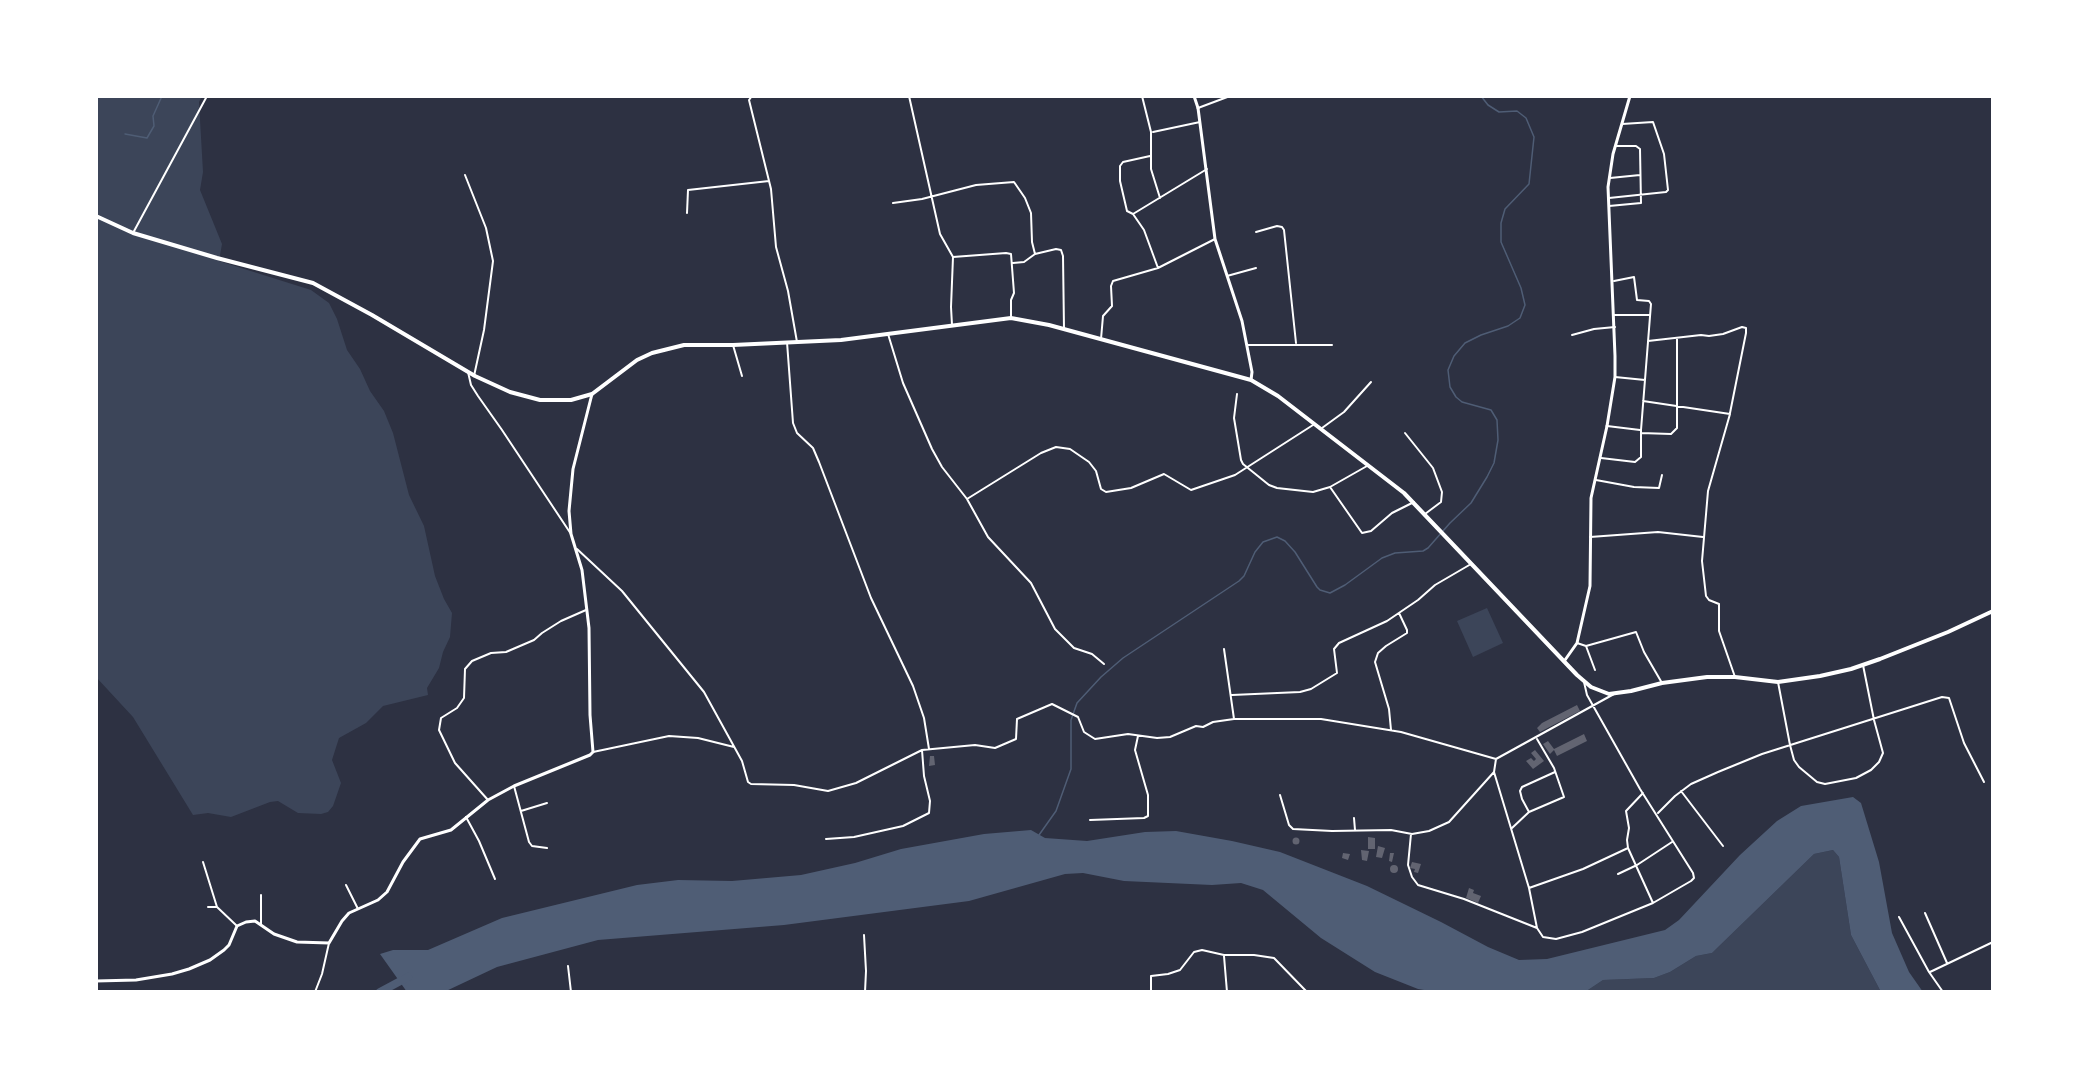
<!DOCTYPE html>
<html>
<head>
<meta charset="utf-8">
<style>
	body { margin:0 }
	#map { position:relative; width:2089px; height:1088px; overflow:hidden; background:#2d3142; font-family:"PT Sans Narrow",sans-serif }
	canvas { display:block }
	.frame { position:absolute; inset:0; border:98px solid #fff; pointer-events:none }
</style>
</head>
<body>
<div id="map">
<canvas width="2089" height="1088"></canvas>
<div class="frame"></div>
</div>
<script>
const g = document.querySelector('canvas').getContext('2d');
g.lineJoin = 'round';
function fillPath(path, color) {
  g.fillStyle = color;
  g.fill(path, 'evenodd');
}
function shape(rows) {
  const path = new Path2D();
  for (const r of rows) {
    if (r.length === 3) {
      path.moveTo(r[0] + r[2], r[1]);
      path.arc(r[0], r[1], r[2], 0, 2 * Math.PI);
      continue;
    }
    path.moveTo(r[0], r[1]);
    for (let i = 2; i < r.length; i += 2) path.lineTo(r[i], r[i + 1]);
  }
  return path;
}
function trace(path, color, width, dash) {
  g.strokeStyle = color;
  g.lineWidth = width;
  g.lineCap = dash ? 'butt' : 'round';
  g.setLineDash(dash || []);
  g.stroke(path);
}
fillPath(shape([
	[96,96,202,96,199,102,203,172,200,190,222,244,219,261,311,290,329,303,337,319,347,350,360,369,370,391,384,411,393,433,409,495,424,526,435,576,444,599,452,613,450,637,443,652,439,668,427,688,428,695,383,706,366,723,339,738,332,760,341,783,333,806,328,812,321,814,298,813,278,801,270,802,231,817,208,813,193,815,133,717,96,677],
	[1487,608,1503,643,1473,657,1457,621],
	[1833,850,1839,857,1851,935,1881,992,1585,992,1603,980,1654,978,1670,972,1696,956,1712,953,1814,854]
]), '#3c4559');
fillPath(shape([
	[1853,797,1861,803,1879,862,1892,933,1909,972,1923,992,1881,992,1851,935,1839,857,1833,850,1814,854,1712,953,1696,956,1670,972,1654,978,1603,980,1585,992,1436,992,1418,989,1375,972,1321,938,1263,890,1241,883,1212,885,1124,881,1083,873,1065,874,969,901,784,925,598,940,497,967,444,992,407,992,380,954,393,950,428,950,502,918,637,885,678,880,732,881,801,875,855,863,901,849,984,834,1031,830,1045,838,1087,841,1145,832,1176,831,1232,841,1280,852,1367,886,1441,922,1488,947,1519,960,1547,959,1665,930,1679,920,1740,855,1777,821,1801,806]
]), '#4f5d75');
trace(shape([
	[125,134,147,138,154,126,153,116,162,96],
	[1039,835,1056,811,1071,769,1071,720,1077,703,1101,677,1123,658,1239,581,1244,576,1255,552,1263,542,1277,537,1285,541,1295,552,1317,587,1320,590,1330,593,1345,585,1382,558,1395,553,1423,551,1428,548,1450,523,1471,503,1487,477,1494,463,1498,440,1497,420,1491,410,1462,402,1456,397,1450,387,1448,370,1454,356,1465,343,1481,335,1508,326,1520,318,1525,305,1521,288,1501,242,1501,223,1505,209,1529,184,1534,137,1526,118,1517,111,1499,112,1488,105,1481,96]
]), '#4f5d75', 1.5);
trace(shape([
	[380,992,408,977]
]), '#4f5d75', 8);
fillPath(shape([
	[1577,705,1580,711,1540,732,1537,728,1542,723],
	[1584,734,1587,741,1557,756,1554,750,1550,754,1543,744,1548,741,1554,749],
	[1535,750,1544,761,1533,769,1526,761,1531,758,1534,761,1536,759,1531,753],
	[930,756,934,756,935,765,929,766],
	[1368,837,1375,838,1375,849,1368,849],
	[1296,841,3.5],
	[1378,846,1385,848,1382,858,1376,857],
	[1361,850,1369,851,1367,861,1362,860],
	[1343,853,1350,854,1348,860,1342,858],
	[1390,853,1394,853,1392,862,1389,861],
	[1412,862,1421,864,1418,873,1414,872,1415,869,1410,868],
	[1394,869,4],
	[1469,888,1474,890,1473,893,1481,896,1478,903,1466,898]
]), '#626471');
trace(shape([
	[752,96,749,100,771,189,776,247,788,291,797,342],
	[896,96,898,96],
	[909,96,940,234,953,257,951,307,952,325],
	[1142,96,1151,132,1151,169,1160,198],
	[1651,96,1659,96],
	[1198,108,1230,96],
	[1153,132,1200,122],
	[1150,156,1123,162,1120,166,1120,181,1127,211,1133,214,1144,230,1158,268],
	[465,175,486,228,493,261,484,330,474,376],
	[1610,178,1640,175],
	[1609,198,1666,192,1668,190,1664,154,1653,122,1622,124],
	[893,203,922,199,976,185,1014,182,1025,198,1031,213,1032,242,1035,254],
	[1609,206,1641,203,1640,149,1636,146,1616,146],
	[687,213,688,190,769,181],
	[1133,214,1207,169],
	[1256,232,1277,226,1282,227,1284,230,1296,343],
	[133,233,207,96],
	[953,257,1006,253,1011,254,1014,293,1011,300,1011,318],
	[1013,263,1024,262,1035,254,1056,249,1061,250,1063,256,1064,329],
	[1227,276,1256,268],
	[1614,315,1649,315],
	[888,334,903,383,932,449,942,467,967,499,988,537,1031,583,1055,629,1074,648,1092,654,1104,664],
	[1572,335,1594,329,1615,327],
	[1101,339,1103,316,1112,306,1111,286,1113,281,1158,268,1215,239],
	[1648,341,1701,335,1709,336,1723,334,1742,327,1746,328,1746,333,1730,413],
	[787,342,793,423,797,433,813,448,819,462,871,598,913,686,924,718,929,749],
	[733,345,742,376],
	[1247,345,1332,345],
	[468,372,471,385,478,396,502,430,571,534],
	[1615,377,1645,380],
	[1237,394,1234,418,1241,460,1243,464,1269,485,1277,488,1313,492,1330,487,1362,533,1371,531,1392,513,1414,502],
	[1643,401,1730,414,1708,491,1702,561,1706,596,1709,600,1719,604,1719,631,1735,677],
	[1607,426,1640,430],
	[1322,428,1344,412,1371,382],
	[1405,433,1433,468,1442,492,1441,502,1425,514],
	[1641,433,1671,434,1677,428,1677,339],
	[1601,458,1635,462,1641,457,1641,430,1651,304,1649,301,1637,300,1634,277,1614,281],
	[1596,480,1634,487,1659,488,1662,475],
	[1330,487,1367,466],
	[967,499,1041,453,1056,447,1070,449,1089,462,1096,471,1101,489,1106,492,1131,488,1164,474,1191,490,1235,475,1313,425],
	[1590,537,1658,532,1703,537],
	[577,549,622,591,704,692,742,761,748,782,751,784,794,785,828,791,856,783,922,750,975,745,995,748,1016,739,1017,719,1052,704,1078,717,1084,732,1095,739,1128,734,1157,738,1170,737,1196,726,1203,727,1213,722,1234,719,1321,719,1401,732,1496,759,1614,694],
	[1577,643,1586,646,1636,632,1644,652,1662,683],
	[1586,646,1595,670],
	[1224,649,1234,719],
	[1778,682,1790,745,1794,760,1799,767,1817,782,1825,784,1856,778,1871,770,1879,762,1883,753,1874,720,1863,665],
	[1232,695,1300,692,1311,689,1337,673,1334,649,1339,643,1387,621,1418,600,1435,585,1471,564],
	[1391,730,1389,709,1375,662,1378,653,1386,646,1407,633,1407,630,1399,613],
	[593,752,669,736,698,738,734,747],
	[1494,772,1529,888,1537,928,1543,937,1556,939,1582,932,1653,903,1691,881,1694,878,1693,873,1640,789,1587,695,1584,682],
	[514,786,529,842,532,846,547,848],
	[1681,791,1723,846],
	[1643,793,1626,811,1629,828,1627,840,1628,848,1653,903],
	[1280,795,1289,825,1293,829,1332,831,1391,830,1412,834,1429,831,1449,822,1494,772,1496,759],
	[488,800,455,763,439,730,441,718,457,708,464,698,465,669,472,661,491,653,506,652,534,640,542,633,561,621,586,610],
	[521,811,547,803],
	[1529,812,1522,799,1520,791,1522,787,1555,772],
	[1658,813,1675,796,1691,784,1718,772,1762,754,1942,697,1949,698,1964,743,1984,782],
	[466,817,479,841,495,879],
	[1354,818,1355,830],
	[1090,820,1144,818,1148,816,1148,795,1135,750,1138,736],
	[1512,828,1529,812,1564,797,1554,768,1537,739],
	[1411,834,1408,865,1412,877,1418,885,1464,899,1537,928],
	[826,839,854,837,903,826,929,813,930,801,924,776,922,750],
	[203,862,217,907],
	[1618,874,1637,865,1672,842],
	[346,885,358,909],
	[1529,888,1583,869,1628,848],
	[261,895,261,925],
	[208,907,217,907,237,926],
	[1925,913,1947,963],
	[1899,917,1929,972,1943,992],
	[864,935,866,971,865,992],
	[1224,956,1227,992],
	[568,966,571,992],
	[1930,972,1993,942],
	[315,992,322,974,329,943],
	[1151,992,1151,976,1168,974,1180,970,1194,952,1202,950,1224,955,1254,955,1274,958,1307,992]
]), '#fff', 2);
trace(shape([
	[1198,108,1215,239,1242,321,1252,372,1251,380],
	[1607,426,1615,377,1615,356,1608,187,1613,154,1630,96],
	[96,981,136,980,172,974,189,969,210,960,224,950,229,945,237,926,246,922,255,921,274,934,297,942,329,943,342,921,349,913,378,900,387,892,403,862,420,839,451,830,488,800,514,786,590,755,593,752,590,715,589,628,582,570,571,534,569,511,573,469,592,394]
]), '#fff', 3);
trace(shape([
	[1194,96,1198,108],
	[1565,660,1577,643,1590,586,1591,498,1607,426]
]), '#fff', 3);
trace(shape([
	[96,216,133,233,217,258,313,283,372,315,475,376,510,392,540,400,571,400,592,394,637,360,652,353,684,345,733,345,841,340,1011,318,1049,325,1251,380,1278,396,1404,493,1577,675,1591,687,1609,694,1631,691,1662,683,1707,677,1735,677,1778,682,1820,676,1851,669,1880,659,1948,632,1993,611]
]), '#fff', 4);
</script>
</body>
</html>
